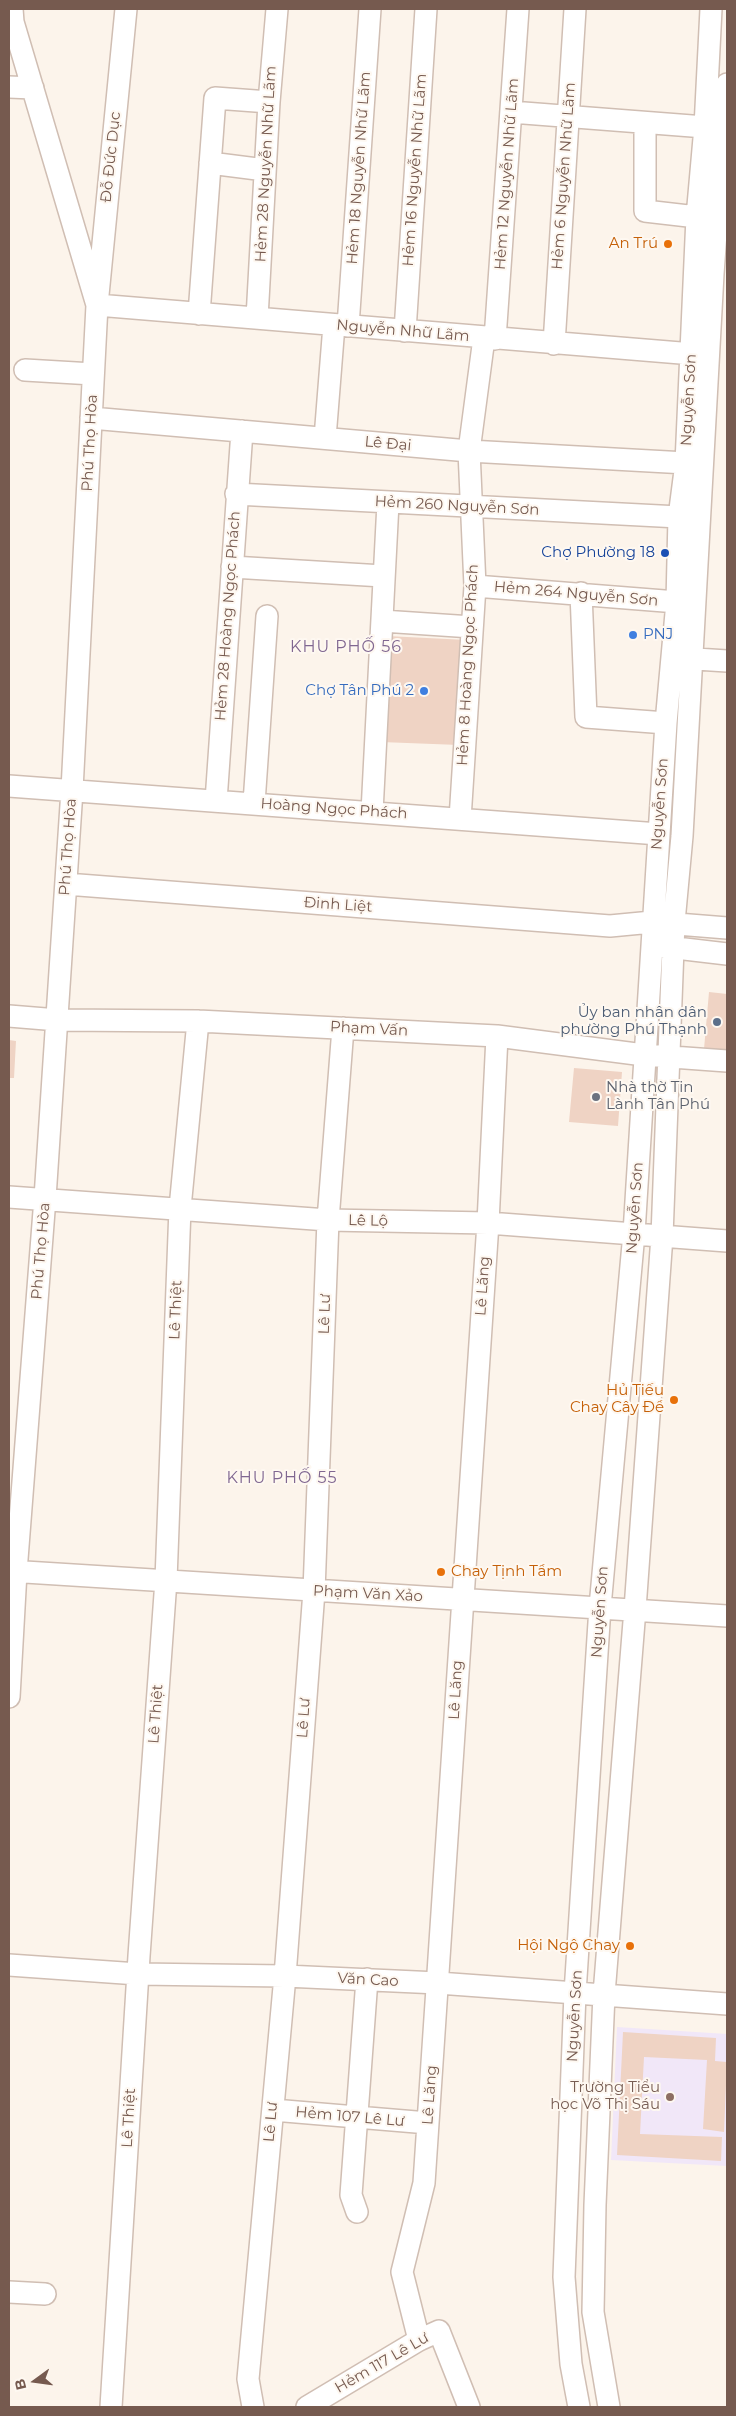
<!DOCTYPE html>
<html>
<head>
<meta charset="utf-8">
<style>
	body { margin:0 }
	#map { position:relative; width:736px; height:2416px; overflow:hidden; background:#fcf4eb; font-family:Montserrat,sans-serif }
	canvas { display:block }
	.frame { position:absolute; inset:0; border:10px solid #765a4f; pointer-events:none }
	.north { position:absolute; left:10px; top:2356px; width:50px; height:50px; -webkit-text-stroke:4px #fef8f1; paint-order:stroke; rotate:256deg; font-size:14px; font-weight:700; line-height:20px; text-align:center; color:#765a4f }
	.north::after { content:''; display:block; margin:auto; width:18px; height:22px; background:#765a4f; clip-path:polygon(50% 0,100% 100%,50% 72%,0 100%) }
</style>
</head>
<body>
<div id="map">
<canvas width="736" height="2416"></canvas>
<div class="frame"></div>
<div class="north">B</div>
</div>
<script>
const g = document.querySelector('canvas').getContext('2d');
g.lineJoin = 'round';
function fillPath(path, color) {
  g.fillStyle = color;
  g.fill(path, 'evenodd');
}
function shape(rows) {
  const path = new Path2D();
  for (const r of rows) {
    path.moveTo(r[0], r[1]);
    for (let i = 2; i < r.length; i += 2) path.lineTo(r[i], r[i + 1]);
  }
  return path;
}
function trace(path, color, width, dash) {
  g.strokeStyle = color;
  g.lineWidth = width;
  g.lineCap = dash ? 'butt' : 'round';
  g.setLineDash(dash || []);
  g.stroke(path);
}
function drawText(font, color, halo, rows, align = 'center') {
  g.font = font + ' Montserrat,sans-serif';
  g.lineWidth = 4;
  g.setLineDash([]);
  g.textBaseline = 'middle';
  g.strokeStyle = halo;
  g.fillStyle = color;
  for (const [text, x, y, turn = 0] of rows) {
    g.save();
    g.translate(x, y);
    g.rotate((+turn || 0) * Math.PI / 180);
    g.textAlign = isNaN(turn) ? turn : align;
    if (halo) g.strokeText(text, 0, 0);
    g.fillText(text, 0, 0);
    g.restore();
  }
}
fillPath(shape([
	[617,2027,727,2034,727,2166,611,2160]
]), '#f1e7f8');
fillPath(shape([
	[387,636,467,640,459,745,381,742],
	[709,992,727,994,727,1051,704,1049],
	[9,1040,16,1041,14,1078,9,1078],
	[574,1068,622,1072,618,1126,569,1122],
	[623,2032,716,2038,715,2061,727,2062,724,2132,703,2129,707,2060,644,2057,640,2134,722,2137,721,2161,617,2155]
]), '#efd3c4');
const minor = shape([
	[126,9,97,305,705,355],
	[9,87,33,88],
	[511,112,705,127],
	[645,123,645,211,697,217],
	[210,163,265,170],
	[199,314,215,98,269,102],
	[257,318,269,102,277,9],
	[348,326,370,9],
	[405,331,426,9],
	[495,339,518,9],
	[554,344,575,9],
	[25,370,93,374],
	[91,418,469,451,686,463],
	[325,438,334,325],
	[236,494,679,517],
	[232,567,383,576],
	[475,586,677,602],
	[581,593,586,717,666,723],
	[382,621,472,627],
	[680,658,727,661],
	[9,786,659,834],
	[216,801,242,431],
	[254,803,267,616],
	[372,812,388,503],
	[460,819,475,586,469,451,484,338],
	[66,884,610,926,652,922,727,928],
	[659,946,727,954],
	[9,1016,58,1020,198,1021,497,1036,644,1055,727,1061],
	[9,1197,328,1220,488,1223,727,1241],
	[9,1571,727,1616],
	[9,1697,16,1572,45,1198,72,790,97,305,13,22,12,9],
	[9,1965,138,1974,285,1976,438,1983,727,2004],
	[273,2110,428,2123],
	[357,2212,351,2195,367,1979],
	[9,2292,45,2294],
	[419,2340,402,2272,424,2183,488,1223,497,1036],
	[111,2407,139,1956,166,1580,180,1208,198,1021],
	[253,2407,248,2379,285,1976,314,1591,328,1220,343,1028],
	[307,2407,419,2340,439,2331,469,2407],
	[579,2407,571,2364,564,2277,575,1993,600,1607,634,1233,666,723,677,602,679,517,686,463,697,217,705,127,711,9],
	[609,2407,593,2312,595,2205,604,1994,635,1609,662,1236,674,922,682,836,713,274,727,84]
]);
trace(minor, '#d0beb3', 24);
trace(minor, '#fff', 21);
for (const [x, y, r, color] of [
	[668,244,5,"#e8710a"],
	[665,553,5,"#1a4fb4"],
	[633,635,5,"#3f7fe0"],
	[424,691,5,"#3f7fe0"],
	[717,1022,5,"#5c6f8a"],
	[596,1097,5,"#6b7280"],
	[674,1400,5,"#e8710a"],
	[441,1572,5,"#e8710a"],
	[630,1946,5,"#e8710a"],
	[670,2097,5,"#8d6e63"]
]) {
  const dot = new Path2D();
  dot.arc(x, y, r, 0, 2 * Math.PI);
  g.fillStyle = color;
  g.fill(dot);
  trace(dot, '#fef8f1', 2);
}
drawText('15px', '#765a4f', '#fef8f1', [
	["Đỗ Đức Dục",111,157,-84],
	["Hẻm 28 Nguyễn Nhữ Lãm",266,164,-87],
	["Hẻm 18 Nguyễn Nhữ Lãm",359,168,-86],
	["Hẻm 16 Nguyễn Nhữ Lãm",415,170,-86],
	["Hẻm 12 Nguyễn Nhữ Lãm",507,174,-86],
	["Hẻm 6 Nguyễn Nhữ Lãm",564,176,-86],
	["Nguyễn Nhữ Lãm",403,331,5],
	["Nguyễn Sơn",689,400,-87],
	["Phú Thọ Hòa",90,443,-87],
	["Lê Đại",388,444,5],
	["Hẻm 260 Nguyễn Sơn",457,506,3],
	["Hẻm 264 Nguyễn Sơn",576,594,5],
	["Hẻm 28 Hoàng Ngọc Phách",228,616,-86],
	["Hẻm 8 Hoàng Ngọc Phách",468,665,-87],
	["Nguyễn Sơn",660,804,-86],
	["Hoàng Ngọc Phách",334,809,4],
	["Phú Thọ Hòa",68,847,-86],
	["Đinh Liệt",338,905,4],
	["Phạm Vấn",369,1029,3],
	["Nguyễn Sơn",635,1208,-86],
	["Lê Lộ",368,1221,1],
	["Phú Thọ Hòa",41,1251,-85],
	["Lê Lăng",483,1286,-86],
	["Lê Thiệt",176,1310,-88],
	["Lê Lư",325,1314,-88],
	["Phạm Văn Xảo",368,1594,3],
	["Nguyễn Sơn",600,1612,-86],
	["Lê Lăng",456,1690,-87],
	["Lê Thiệt",156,1714,-86],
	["Lê Lư",304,1718,-86],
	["Văn Cao",368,1980,3],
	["Nguyễn Sơn",575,2016,-87],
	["Lê Lăng",430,2095,-86],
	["Hẻm 107 Lê Lư",350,2117,5],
	["Lê Thiệt",129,2118,-87],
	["Lê Lư",271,2122,-85],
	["Hẻm 117 Lê Lư",382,2363,-30]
]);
drawText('15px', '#c56008', '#fef8f1', [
	["An Trú",658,244],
	["Hủ Tiếu",664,1391],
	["Chay Cây Đề",664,1408],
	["Chay Tịnh Tầm",451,1572,"left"],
	["Hội Ngộ Chay",620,1946]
], 'right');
drawText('15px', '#164399', '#fef8f1', [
	["Chợ Phường 18",655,553]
], 'right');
drawText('15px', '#366cbe', '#fef8f1', [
	["PNJ",643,635],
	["Chợ Tân Phú 2",414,691,"right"]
], 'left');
drawText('15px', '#4e5e75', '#fef8f1', [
	["Ủy ban nhân dân",707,1013],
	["phường Phú Thạnh",707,1030]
], 'right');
drawText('15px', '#5b616d', '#fef8f1', [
	["Nhà thờ Tin",606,1088],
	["Lành Tân Phú",606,1105]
], 'left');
drawText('15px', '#785e54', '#fef8f1', [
	["Trường Tiểu",660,2088],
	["học Võ Thị Sáu",660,2105]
], 'right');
g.letterSpacing = '1px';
drawText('16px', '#806791', '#fef8f1', [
	["KHU PHỐ 56",346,647],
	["KHU PHỐ 55",282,1478]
]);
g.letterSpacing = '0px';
</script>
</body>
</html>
